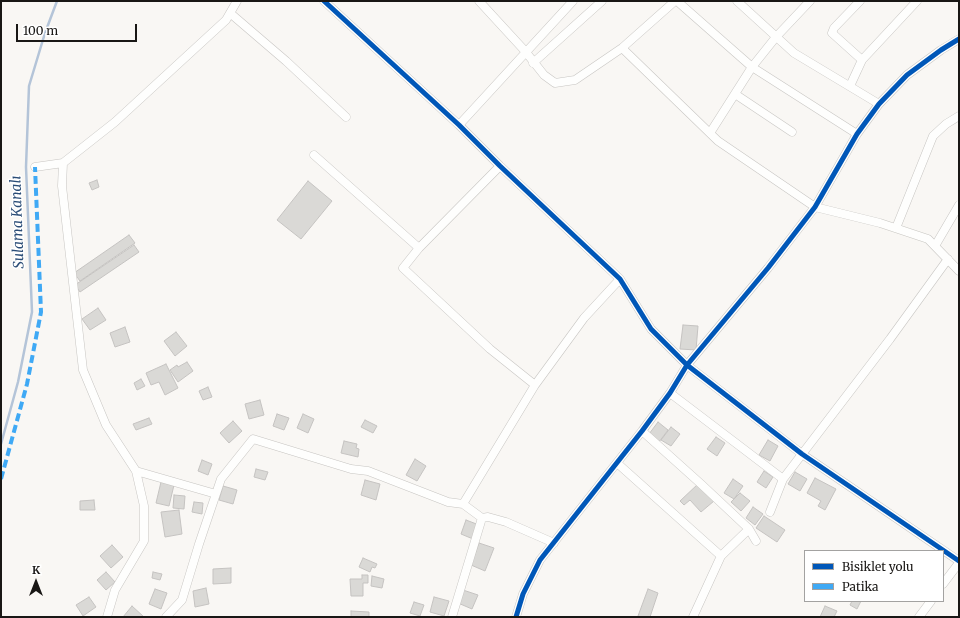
<!DOCTYPE html>
<html>
<head>
<meta charset="utf-8">
<style>
	body { margin:0 }
	#map { position:relative; width:960px; height:618px; overflow:hidden; background:#f9f7f4; font-family:Merriweather,serif }
	canvas { display:block }
	.frame { position:absolute; inset:0; border:2px solid #191715; pointer-events:none }
	.legend { position:absolute; left:804px; top:550px; width:140px; height:52px; box-sizing:border-box; background:#fff; border:1px solid #a3a2a1; margin:0; padding:5px 7px; list-style:none; font-size:12px; color:#191715 }
	.legend li { display:flex; align-items:center; gap:8px; height:20px }
	.legend b { width:20px; border:1px solid #a3a2a1 }
	.north { position:absolute; left:16px; top:562px; width:40px; height:40px; -webkit-text-stroke:3px #fff; paint-order:stroke; rotate:0deg; font-size:11px; font-weight:700; line-height:16px; text-align:center; color:#191715 }
	.north::after { content:''; display:block; margin:auto; width:14px; height:18px; background:#191715; clip-path:polygon(50% 0,100% 100%,50% 72%,0 100%) }
	.scale { position:absolute; left:16px; top:24px; width:121px; height:18px; box-sizing:border-box; border:2px solid #191715; border-top:0; padding-left:5px; font-size:12px; line-height:14px; white-space:nowrap; color:#191715; -webkit-text-stroke:3px #fff; paint-order:stroke }
</style>
</head>
<body>
<div id="map">
<canvas width="960" height="618"></canvas>
<div class="frame"></div>
<ul class="legend">
<li><b style="height:5px;background:#0057b8"></b>Bisiklet yolu</li>
<li><b style="height:5px;background:#3fa9f5"></b>Patika</li>
</ul>
<div class="north">K</div>
<div class="scale">100 m</div>
</div>
<script>
const g = document.querySelector('canvas').getContext('2d');
g.lineJoin = 'round';
function shape(rows) {
  const path = new Path2D();
  for (const r of rows) {
    path.moveTo(r[0], r[1]);
    for (let i = 2; i < r.length; i += 2) path.lineTo(r[i], r[i + 1]);
  }
  return path;
}
function trace(path, color, width, dash) {
  g.strokeStyle = color;
  g.lineWidth = width;
  g.lineCap = dash ? 'butt' : 'round';
  g.setLineDash(dash || []);
  g.stroke(path);
}
function fillPath(path, color) {
  g.fillStyle = color;
  g.fill(path, 'evenodd');
}
function drawText(font, color, halo, rows, align = 'center') {
  g.font = font + ' Merriweather,serif';
  g.lineWidth = 3;
  g.setLineDash([]);
  g.textBaseline = 'middle';
  g.strokeStyle = halo;
  g.fillStyle = color;
  for (const [text, x, y, turn = 0] of rows) {
    g.save();
    g.translate(x, y);
    g.rotate((+turn || 0) * Math.PI / 180);
    g.textAlign = isNaN(turn) ? turn : align;
    if (halo) g.strokeText(text, 0, 0);
    g.fillText(text, 0, 0);
    g.restore();
  }
}
trace(shape([
	[1,444,18,382,32,312,26,167,29,86,45,33,57,1]
]), '#b4c4d8', 2.5);
const building = shape([
	[97,180,99,187,92,190,89,183,97,180],
	[308,181,332,201,301,239,277,220,308,181],
	[129,235,135,243,80,281,74,273,129,235],
	[134,245,139,252,80,292,75,285,134,245],
	[98,308,106,320,90,330,82,319,98,308],
	[683,325,698,326,696,350,680,349,683,325],
	[125,327,130,342,115,347,110,333,125,327],
	[176,332,187,346,175,356,164,341,176,332],
	[187,362,193,371,178,382,170,370,177,365,178,367,187,362],
	[166,364,178,388,165,395,159,382,151,385,146,373,166,364],
	[141,379,145,386,137,390,134,383,141,379],
	[208,387,212,397,203,400,199,391,208,387],
	[260,400,264,415,249,419,245,404,260,400],
	[277,414,289,418,284,430,273,426,277,414],
	[303,414,314,419,308,433,297,428,303,414],
	[149,418,152,424,136,430,133,424,149,418],
	[365,420,377,426,373,433,361,427,365,420],
	[233,421,242,431,229,443,220,433,233,421],
	[658,422,668,430,659,442,649,434,658,422],
	[671,427,680,434,671,446,661,440,671,427],
	[716,437,725,443,717,456,707,449,716,437],
	[768,440,778,446,770,461,759,455,768,440],
	[344,441,357,444,356,448,359,449,358,457,341,453,344,441],
	[415,459,426,466,417,481,406,475,415,459],
	[202,460,212,464,208,475,198,471,202,460],
	[256,469,268,472,265,480,254,477,256,469],
	[764,471,773,477,766,488,757,482,764,471],
	[795,472,807,479,800,491,788,484,795,472],
	[815,478,836,489,825,510,818,506,821,501,807,493,815,478],
	[733,479,743,486,734,499,724,493,733,479],
	[365,480,380,484,376,500,361,495,365,480],
	[161,482,174,485,169,506,156,503,161,482],
	[698,484,714,501,701,512,690,500,684,505,680,501,698,484],
	[223,486,237,490,233,504,219,500,223,486],
	[740,493,750,501,741,511,731,502,740,493],
	[174,495,185,496,184,509,173,508,174,495],
	[94,500,95,510,80,510,80,501,94,500],
	[194,502,203,503,202,514,192,512,194,502],
	[753,507,763,514,755,525,746,518,753,507],
	[179,510,182,534,165,537,161,512,179,510],
	[764,516,785,530,777,542,756,528,764,516],
	[466,520,479,525,473,539,461,534,466,520],
	[479,543,494,548,485,571,471,565,479,543],
	[112,545,123,557,111,568,100,556,112,545],
	[363,558,377,564,375,568,372,567,370,572,359,567,363,558],
	[231,568,231,583,213,584,213,569,231,568],
	[106,572,115,582,106,590,97,580,106,572],
	[153,572,162,574,160,580,152,578,153,572],
	[362,575,368,575,368,583,363,583,363,596,351,596,350,579,362,579,362,575],
	[372,576,384,579,382,588,371,586,372,576],
	[206,588,209,604,195,607,193,591,206,588],
	[155,589,167,593,161,609,149,604,155,589],
	[648,589,658,593,650,617,640,617,638,616,648,589],
	[463,590,478,595,472,609,458,603,463,590],
	[89,597,96,607,83,616,76,605,89,597],
	[434,597,449,601,444,616,430,612,434,597],
	[852,601,861,601,857,609,850,605,852,601],
	[414,602,424,605,420,616,410,613,414,602],
	[132,606,144,617,123,617,132,606],
	[825,606,837,611,834,617,820,617,825,606],
	[351,611,369,612,369,617,351,617,351,611]
]);
fillPath(building, '#dad9d6');
trace(building, '#c5c3c1', 1);
const street = shape([
	[324,1,459,125,500,166,620,279,651,329,687,365,802,454,959,561],
	[479,1,525,51,544,75,555,83,575,80,622,48,675,1],
	[677,1,752,67,857,134],
	[737,1,794,53,879,104],
	[860,1,834,28,832,33,862,60],
	[230,13,286,61,346,117],
	[622,48,718,141,815,207,880,223,928,239,959,271],
	[533,63,602,1],
	[850,86,862,60,917,1],
	[735,94,792,132],
	[459,125,573,1],
	[710,133,752,67,776,37,810,1],
	[314,155,419,248],
	[63,163,62,186,83,370,106,425,136,471,144,506,144,541,115,590,107,617],
	[500,166,419,248,403,268,490,349,535,385],
	[35,167,63,163,115,122,226,20,237,1],
	[896,228,933,136,946,124,959,116],
	[935,246,959,205],
	[670,393,783,479,770,512],
	[642,431,701,484,749,529,756,541],
	[617,463,721,556],
	[136,471,216,494],
	[783,479,890,339,948,259],
	[463,504,535,385,584,318,620,279],
	[943,584,959,563],
	[166,617,182,600,199,544,221,479,253,439,351,469,368,471,448,502,463,504,482,518,488,517,506,522,554,543],
	[452,617,482,518],
	[516,617,523,594,540,560,642,431,670,393,687,365,768,268,815,207,857,134,879,104,907,75,941,50,959,39],
	[693,617,721,556,749,529],
	[919,617,931,601]
]);
trace(street, '#c7c5c2', 9);
trace(street, '#fefefd', 8);
trace(shape([
	[1,479,27,384,41,312,35,167]
]), '#3fa9f5', 4, [8, 4]);
trace(shape([
	[324,1,459,125,500,166,620,279,651,329,687,365,802,454,959,561],
	[516,617,523,594,540,560,642,431,670,393,687,365,768,268,815,207,857,134,879,104,907,75,941,50,959,39]
]), '#0057b8', 5);
drawText('italic 14px', '#2a4c76', '#fff', [
	["Sulama Kanalı",18,222,-92]
]);
</script>
</body>
</html>
